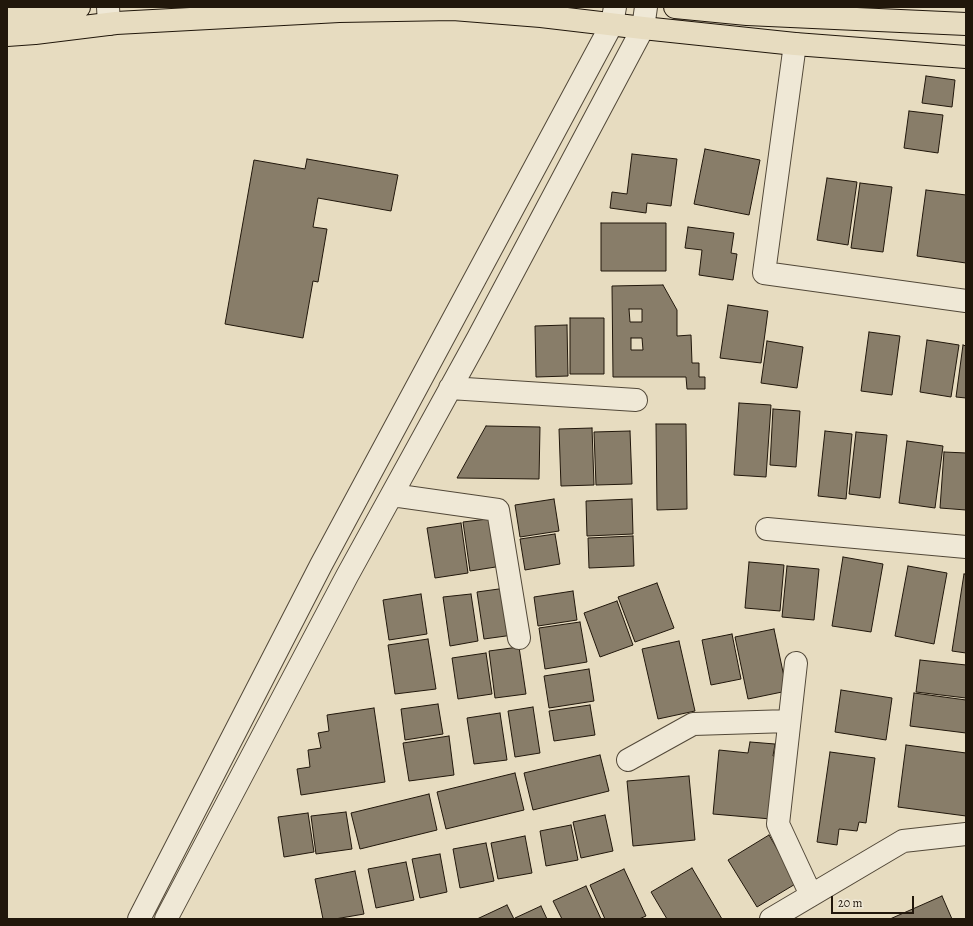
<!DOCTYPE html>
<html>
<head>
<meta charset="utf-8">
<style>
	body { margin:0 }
	#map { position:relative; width:973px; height:926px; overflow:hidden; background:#e7dcc0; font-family:Alegreya,serif }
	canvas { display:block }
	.frame { position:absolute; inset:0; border:8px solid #21170b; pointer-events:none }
	.scale { position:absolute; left:831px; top:896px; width:83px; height:18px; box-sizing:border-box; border:2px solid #21170b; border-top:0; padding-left:5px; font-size:12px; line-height:14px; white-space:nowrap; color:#21170b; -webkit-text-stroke:3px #efe8d6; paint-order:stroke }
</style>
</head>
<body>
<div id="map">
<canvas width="973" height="926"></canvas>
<div class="frame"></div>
<div class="scale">20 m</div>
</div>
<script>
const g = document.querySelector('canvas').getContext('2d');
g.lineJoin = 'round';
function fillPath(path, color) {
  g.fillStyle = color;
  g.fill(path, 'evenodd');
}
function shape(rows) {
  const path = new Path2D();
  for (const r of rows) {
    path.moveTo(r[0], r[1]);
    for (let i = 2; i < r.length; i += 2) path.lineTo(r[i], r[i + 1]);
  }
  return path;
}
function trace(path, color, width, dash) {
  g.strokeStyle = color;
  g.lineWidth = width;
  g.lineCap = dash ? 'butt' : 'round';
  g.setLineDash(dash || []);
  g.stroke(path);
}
const building = shape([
	[926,76,955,80,952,107,922,103,926,76],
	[909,111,943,115,938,153,904,148,909,111],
	[705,149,760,160,749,215,694,204,705,149],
	[632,154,677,159,671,206,647,203,646,213,610,208,612,192,627,194,632,154],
	[307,159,398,175,391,211,318,198,313,227,327,229,318,282,313,281,303,338,225,324,254,160,305,169,307,159],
	[827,178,857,182,848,245,817,240,827,178],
	[860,183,892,187,883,252,851,248,860,183],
	[926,190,966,195,966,263,917,256,926,190],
	[601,223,666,223,666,271,601,271,601,223],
	[688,227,734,233,731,253,737,254,733,280,699,275,702,250,685,248,688,227],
	[663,285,677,310,677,336,691,335,692,363,699,363,699,377,705,377,705,389,687,389,686,377,613,377,612,286,663,285],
	[629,309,642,309,642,322,630,322,629,309],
	[631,338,642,338,643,350,631,350,631,338],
	[728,305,768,311,761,363,720,358,728,305],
	[570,318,604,318,604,374,570,374,570,318],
	[567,325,568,376,536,377,535,326,567,325],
	[869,332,900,336,892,395,861,391,869,332],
	[927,340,959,345,951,397,920,392,927,340],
	[767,341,803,347,797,388,761,383,767,341],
	[963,345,966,346,966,398,956,397,963,345],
	[739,403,771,405,766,477,734,475,739,403],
	[773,409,800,411,796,467,770,465,773,409],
	[656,424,686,424,687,509,657,510,656,424],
	[486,426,540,427,539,479,457,478,486,426],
	[592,428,594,485,561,486,559,429,592,428],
	[630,431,632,484,596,485,594,432,630,431],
	[825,431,852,434,846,499,818,496,825,431],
	[856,432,887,435,880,498,849,494,856,432],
	[907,441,943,446,935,508,899,503,907,441],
	[944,452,966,453,966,510,940,508,944,452],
	[554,499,559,531,520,537,515,505,554,499],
	[632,499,633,534,587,536,586,501,632,499],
	[496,518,502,566,470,571,463,522,496,518],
	[461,523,468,573,435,578,427,528,461,523],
	[555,534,560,564,525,570,520,539,555,534],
	[633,536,634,566,589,568,588,538,633,536],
	[843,557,883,564,871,632,832,626,843,557],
	[749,562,784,565,780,611,745,608,749,562],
	[787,566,819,569,814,620,782,617,787,566],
	[908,566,947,573,934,644,895,636,908,566],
	[964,574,966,574,966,653,952,651,964,574],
	[657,583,674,628,635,642,618,597,657,583],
	[506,588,513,635,484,639,477,592,506,588],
	[573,591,577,620,538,626,534,597,573,591],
	[421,594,427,634,389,640,383,600,421,594],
	[471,594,478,641,450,646,443,597,471,594],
	[617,601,633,645,600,657,584,613,617,601],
	[580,622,587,662,545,669,539,628,580,622],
	[774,629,787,691,748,699,735,637,774,629],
	[732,634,741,679,711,685,702,640,732,634],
	[428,639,436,689,395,694,388,645,428,639],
	[679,641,695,711,658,719,642,649,679,641],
	[519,647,526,694,495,698,489,651,519,647],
	[486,653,492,694,458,699,452,658,486,653],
	[920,660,966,665,966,698,916,692,920,660],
	[589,669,594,701,549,708,544,676,589,669],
	[841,690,892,698,886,740,835,732,841,690],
	[914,693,966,700,966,733,910,726,914,693],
	[438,704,443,734,405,740,401,709,438,704],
	[590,705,595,735,554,741,549,711,590,705],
	[533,707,540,753,515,757,508,711,533,707],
	[374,708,385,782,301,795,297,769,310,767,308,750,321,748,318,733,329,731,327,715,374,708],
	[500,713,507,760,474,764,467,718,500,713],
	[449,736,454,775,409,781,403,743,449,736],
	[750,742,775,744,773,756,777,756,771,819,713,814,719,750,748,753,750,742],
	[906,745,966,753,966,816,898,807,906,745],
	[830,752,875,758,866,823,859,822,857,831,839,829,837,845,817,842,830,752],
	[600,755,609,791,533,810,524,773,600,755],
	[515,773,524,810,446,829,437,792,515,773],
	[689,776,695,840,633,846,627,781,689,776],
	[429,794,437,830,360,849,351,813,429,794],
	[346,812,352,849,316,854,311,816,346,812],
	[308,813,314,852,284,857,278,817,308,813],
	[605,815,613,851,581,858,573,822,605,815],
	[571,825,578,860,546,866,540,831,571,825],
	[769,835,797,883,757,907,728,860,769,835],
	[525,836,532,873,498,879,491,843,525,836],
	[486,843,494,881,460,888,453,849,486,843],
	[440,854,447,892,420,898,412,859,440,854],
	[406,862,414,900,376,908,368,869,406,862],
	[692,868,722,919,667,919,651,892,692,868],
	[624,869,646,916,639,919,605,919,590,885,624,869],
	[355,871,364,914,335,919,323,919,315,879,355,871],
	[586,886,601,919,562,919,553,901,586,886],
	[942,896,952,919,890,919,942,896],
	[507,905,514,919,477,919,507,905],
	[541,906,547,919,516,919,515,918,541,906]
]);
fillPath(building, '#887d69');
trace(building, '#21170b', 1);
const minor = shape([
	[108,7,109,24],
	[795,44,764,273,966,301],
	[450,388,636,400],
	[392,495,498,510,519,638],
	[767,529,966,547],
	[796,663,778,824,811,895],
	[628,760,693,724,789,721],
	[139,919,321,565,612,24,615,7],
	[166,919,347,576,478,338,643,28,646,7],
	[771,919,903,841,966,834]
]);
const major = shape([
	[675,7,747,14,966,24],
	[7,15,34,13,79,7],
	[7,35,35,33,116,23,339,11,453,9,541,16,643,28,795,44,966,57]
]);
trace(minor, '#524838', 24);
trace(major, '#21170b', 24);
trace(minor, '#efe8d6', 22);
trace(major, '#e7dcc0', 22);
</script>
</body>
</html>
